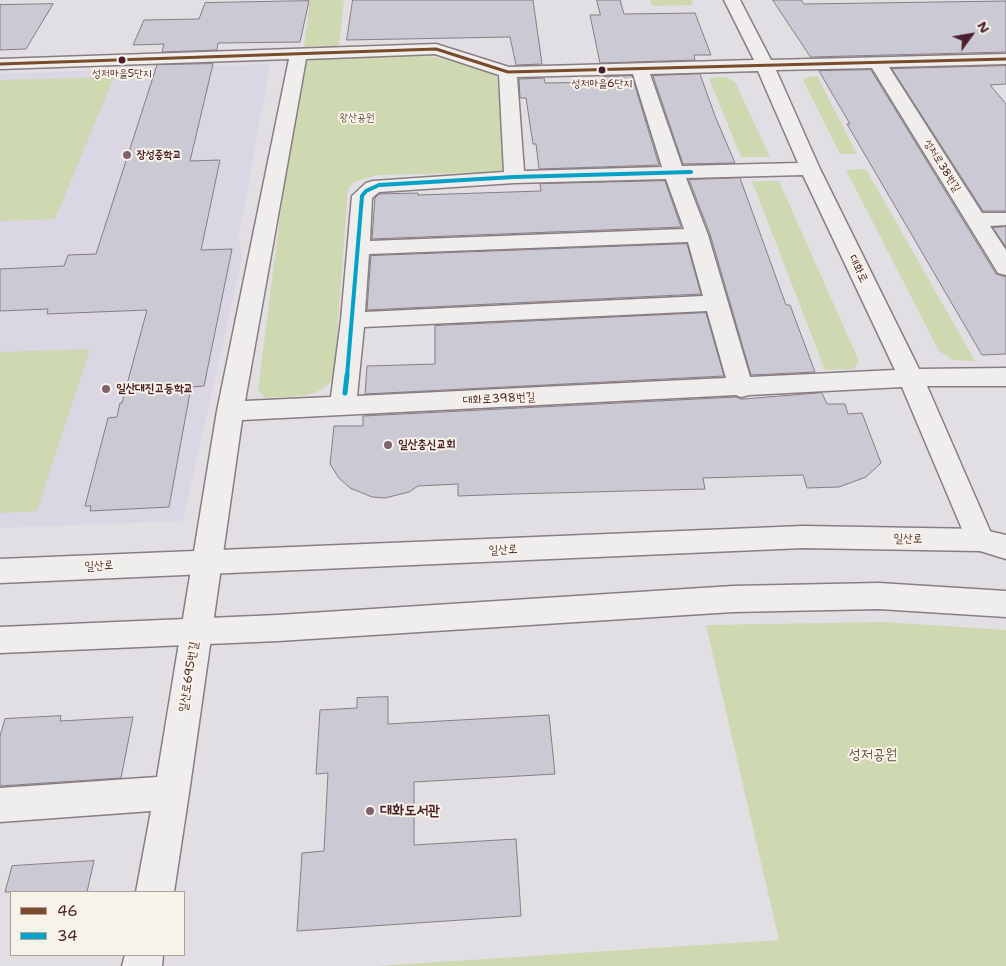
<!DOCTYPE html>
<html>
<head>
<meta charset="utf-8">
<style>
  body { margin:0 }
  #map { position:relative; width:1006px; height:966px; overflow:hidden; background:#e2dfe4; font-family:"Shantell Sans",sans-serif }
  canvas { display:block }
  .legend { position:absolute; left:10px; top:891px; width:175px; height:65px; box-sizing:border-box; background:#f7f3e8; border:1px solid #b29e9c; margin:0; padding:6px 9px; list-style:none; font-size:15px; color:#4a1f2b }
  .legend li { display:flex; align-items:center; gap:10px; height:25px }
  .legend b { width:25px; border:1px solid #b29e9c }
  .north { position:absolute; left:946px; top:10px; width:50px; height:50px; -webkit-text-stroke:4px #f7f3e8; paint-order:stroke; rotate:58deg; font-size:14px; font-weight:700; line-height:20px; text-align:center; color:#4a1f2b }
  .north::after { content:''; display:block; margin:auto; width:18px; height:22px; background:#4a1f2b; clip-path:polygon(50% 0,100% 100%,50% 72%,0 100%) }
</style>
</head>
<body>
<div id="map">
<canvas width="1006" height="966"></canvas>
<ul class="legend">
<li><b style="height:6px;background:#7a4b2a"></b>46</li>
<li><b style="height:6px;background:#04a2c6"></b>34</li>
</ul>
<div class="north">N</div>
</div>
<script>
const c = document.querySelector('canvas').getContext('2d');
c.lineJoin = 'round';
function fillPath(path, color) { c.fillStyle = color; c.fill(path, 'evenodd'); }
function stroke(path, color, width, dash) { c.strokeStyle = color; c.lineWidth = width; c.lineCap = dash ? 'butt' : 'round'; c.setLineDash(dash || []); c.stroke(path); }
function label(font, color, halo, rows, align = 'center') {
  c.font = font + ' "Shantell Sans","Poor Story",sans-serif'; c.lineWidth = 4; c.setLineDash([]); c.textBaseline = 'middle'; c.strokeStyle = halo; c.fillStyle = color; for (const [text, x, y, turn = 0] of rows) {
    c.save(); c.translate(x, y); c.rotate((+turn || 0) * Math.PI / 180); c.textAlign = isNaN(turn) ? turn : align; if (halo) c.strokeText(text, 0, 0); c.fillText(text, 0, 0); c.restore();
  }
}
fillPath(new Path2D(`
  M270 64 239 236 242 258 183 521 0 528V74Z`), '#dad6e3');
fillPath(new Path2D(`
  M310 0H344L339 46 304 47Z
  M650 0H691L693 5 652 6Z
  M411 54 453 60 492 74 497 78 504 172 379 175 356 181 348 188 334 377C320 400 289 396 265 398L258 390 299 66 311 60Z
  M817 76 857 154H840L803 80 807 77Z
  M114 77 55 219 0 221V80Z
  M726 77 735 82 770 157H741L709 78Z
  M866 169 975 361 953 360 939 351 846 170Z
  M752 181H779L859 361 854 369 825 370Z
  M90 349 37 511 0 513V352Z
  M883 622 1006 630V966H377L779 940 706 625Z`), '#ced8b1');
const building = new Path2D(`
  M353 0H533L542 64 516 65 510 37 347 40Z
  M597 0H620L624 14 695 13 711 55H694L695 60 600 63 590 15H600Z
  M773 0H801L804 4 1006 1V52L811 57Z
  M309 1 300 42 218 43 217 50 162 52 164 44 133 45 144 20 199 19 205 3Z
  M53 4 26 49 0 50V5Z
  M213 64 190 161 220 160 201 250 232 249 204 386 191 387 169 507 90 511 91 506H85L108 418 117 417 120 403H122L147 310 47 314 48 309 0 311V269L64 266 68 255 96 254 157 65Z
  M1006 66V84L990 85 1006 104V211H983L892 69Z
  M871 70 996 274 1006 277V354L982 355 847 124H850L819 71Z
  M700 74 715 116 735 163 683 164 653 76Z
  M632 76 659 165 539 169 536 144H533L526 98H520L519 79 544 78 545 83 604 82 603 77Z
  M740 178 786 305H790L815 372 751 375 710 234 689 180Z
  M665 181 681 227 372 239 375 198 379 194 418 193V195L541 191 540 184Z
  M1006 227V247L993 228Z
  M687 244 701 294 367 310 371 256Z
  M706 313 724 376 365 394 367 366 435 364V326Z
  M822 393 827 404H845L848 414 862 413 881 463 866 477 839 487 807 488 803 475 703 478 705 489 513 494 458 496V484L418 486 409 492 385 498 372 497 350 488 339 478 330 464 334 426H363V416L736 397 741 399Z
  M388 697V724L549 715 555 774 414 782V845L516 839 521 916 297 931 302 853 324 851 328 773 316 774 320 710 357 708V698Z
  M61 716 60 721 133 717 121 778 0 786V736L5 719Z
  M94 861 87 892H5L12 866Z`);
fillPath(building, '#cbc9d4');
stroke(building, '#877d82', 1);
const minor = new Path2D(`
  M724 0H740L771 60 1006 54V64L889 67 982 213H1006V225L990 226 1006 250V275L998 273 995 268 872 68 776 70 820 169 919 369 1006 368V386H927L994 540 990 548 980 551 970 548 902 387 749 395 741 397 736 395 242 420 189 793 174 892H136L151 811 0 822V788L157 777 217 411 289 59 0 69V59L436 44 509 67 754 60ZM435 54 499 75 504 172 373 181 366 183 352 196 341 320 331 397 245 401 306 59ZM758 71 798 163 682 166 650 74ZM633 74 662 167 524 171 517 77ZM803 175 895 370 750 377 708 235 686 178ZM666 179 684 229 370 241 372 198 379 192 514 183ZM688 242 703 296 365 312 369 254ZM707 311 726 378 357 396 364 327Z
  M125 955H163L162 966H122Z`);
const major = new Path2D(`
  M803 526 980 529 1006 535V559L980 551 803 548 0 583V559Z
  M879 583 1006 591V617L879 609 733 612 278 641 0 653V627L278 615 733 586Z`);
stroke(minor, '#877d82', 3);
stroke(major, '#877d82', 3);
fillPath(minor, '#f0eeec');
fillPath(major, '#f0eeec');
stroke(new Path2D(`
  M0 64 436 49 508 72 1006 59`), '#7a4b2a', 3);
stroke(new Path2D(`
  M347 376 362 196 366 191 379 185 514 177 691 172`), '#04a2c6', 4);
stroke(new Path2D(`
  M345 393 347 375`), '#04a2c6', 5);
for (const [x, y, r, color] of [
  [122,60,4.5,"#4a1f2b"],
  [602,70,4.5,"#4a1f2b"],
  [127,155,5,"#7f626c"],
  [106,389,5,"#7f626c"],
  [388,445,5,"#7f626c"],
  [370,811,5,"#7f626c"]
]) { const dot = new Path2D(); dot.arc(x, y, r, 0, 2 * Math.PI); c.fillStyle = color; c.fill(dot); stroke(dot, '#f7f3e8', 2); }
label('11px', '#4a1f2b', '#f7f3e8', [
  ["성저마을5단지",122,74],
  ["성저마을6단지",602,84]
]);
label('11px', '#674c42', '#f7f3e8', [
  ["왕산공원",357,118]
]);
label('bold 11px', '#4a1f2b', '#f7f3e8', [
  ["장성중학교",137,155]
], 'left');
label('11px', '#4a1f2b', '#f7f3e8', [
  ["성저로38번길",942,166,58]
]);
label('12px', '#4a1f2b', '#f7f3e8', [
  ["대화로",858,269,64],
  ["대화로398번길",499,399,-3],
  ["일산로",908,539,1],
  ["일산로",503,550,-2],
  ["일산로",99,566,-3],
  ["일산로695번길",189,677,-81]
]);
label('bold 12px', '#4a1f2b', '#f7f3e8', [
  ["일산대진고등학교",116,389],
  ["일산충신교회",398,445]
], 'left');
label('15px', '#674c42', '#f7f3e8', [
  ["성저공원",873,755]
]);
label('bold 15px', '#4a1f2b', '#f7f3e8', [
  ["대화도서관",380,811]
], 'left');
</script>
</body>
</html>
